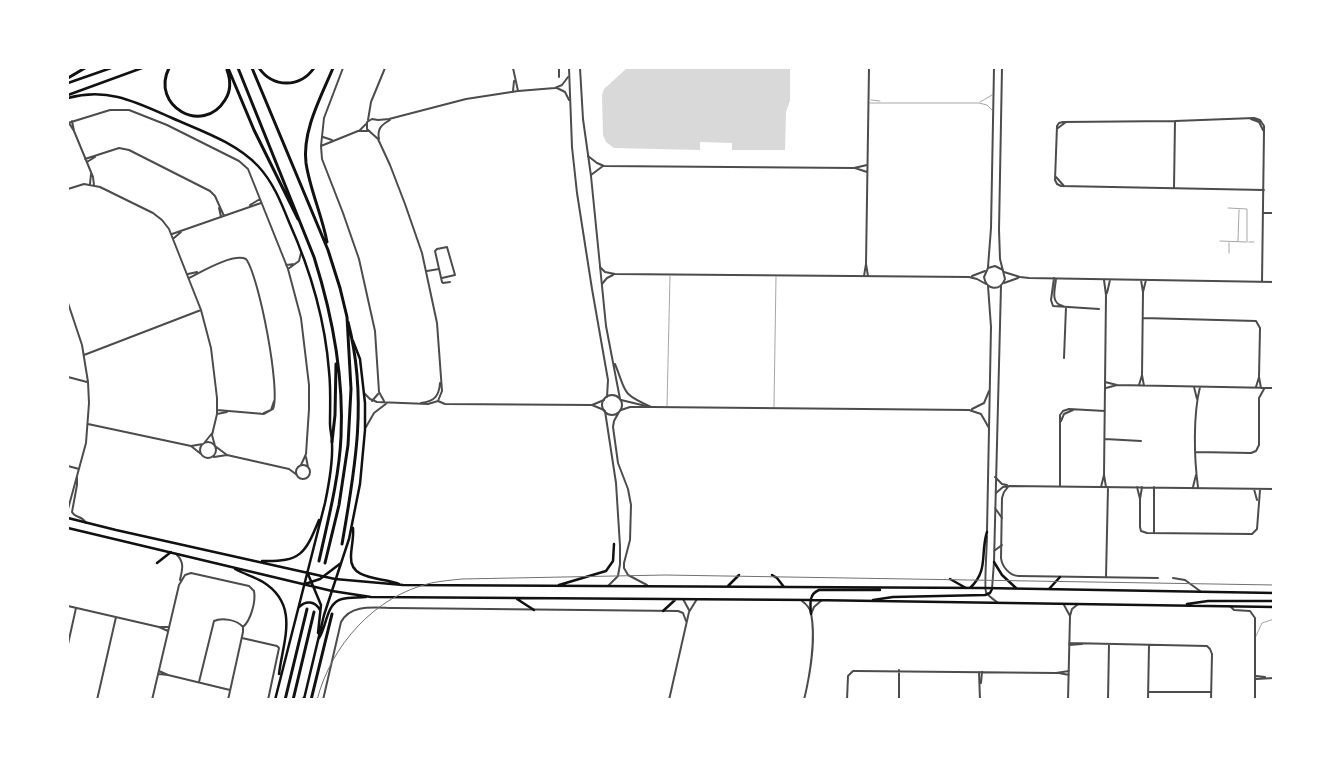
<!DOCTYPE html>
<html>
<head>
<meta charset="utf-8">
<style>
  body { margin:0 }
  #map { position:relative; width:1341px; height:767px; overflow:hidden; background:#fff; font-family:"Times New Roman",serif }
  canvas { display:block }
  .frame { position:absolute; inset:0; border:69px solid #fff; pointer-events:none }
</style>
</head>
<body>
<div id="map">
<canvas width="1341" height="767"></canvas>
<div class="frame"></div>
</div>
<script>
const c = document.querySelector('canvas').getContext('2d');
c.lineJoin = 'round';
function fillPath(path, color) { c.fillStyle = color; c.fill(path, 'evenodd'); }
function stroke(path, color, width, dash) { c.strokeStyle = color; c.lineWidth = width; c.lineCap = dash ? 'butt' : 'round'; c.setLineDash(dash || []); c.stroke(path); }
fillPath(new Path2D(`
  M627 68H790V101L786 112 785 150H732V143L700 142V150L614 148 606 142 603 135 602 95 604 89Z`), '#d9d9d9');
stroke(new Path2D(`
  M871 100 880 101
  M980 102 992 95
  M870 103H979L987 105 992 110
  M1228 208 1247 209V242
  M1220 241 1246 242
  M1238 241 1239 210
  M1249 242H1254
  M1229 253V243
  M667 406 670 276
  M774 407 776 277
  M1256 636 1262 623 1274 619`), '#4c4c4c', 0.5);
stroke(new Path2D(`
  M343 68 324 118 321 146 322 159 343 213 359 259 375 331 379 392 384 401
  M513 68 518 91
  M559 68V77
  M557 88 565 92 569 100
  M513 91 514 81
  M1251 119 1259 122 1263 130
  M368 120 371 102 385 68
  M72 121 74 131 93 177 94 185
  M68 123 110 110H129L167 125 239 161 248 169 288 269 301 318 309 385V409L306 454 301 465
  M69 123 74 131
  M1058 128 1066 122
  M359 131 366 124
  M323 137 332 140
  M379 139C377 129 381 125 390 120
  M321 146 358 131H368
  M588 156 597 163 604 166 854 168 867 165
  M85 159 119 148 129 150 210 191 215 196 224 216
  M87 162 95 157
  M855 168 867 172
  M591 175 603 166
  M1056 177 1064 186
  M90 184 91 174
  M1174 188 1175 121
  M68 189 84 184 100 187 153 213 162 220 169 229 201 310 211 348 217 398V414L212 435 215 446
  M250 205 260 199
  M219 208 221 217
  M1263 213H1274
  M172 234 261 203
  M174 238 181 232
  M286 265 295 264
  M600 267 605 272 615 274 969 277 977 279 986 284
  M288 269 299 261 301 253
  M427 271 439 269
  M1004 272 1020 277 1029 278 1274 282
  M188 274 197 272
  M864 276 866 264
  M868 276 866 264 869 68
  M972 276 985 271
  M189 278C201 272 233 253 246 259 259 276 281 391 273 409L264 414 217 410
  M442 278 455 275 447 247 437 249 435 251 442 282 443 283 450 282
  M1054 278 1051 300 1053 306 1099 309
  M1056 279C1055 290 1050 303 1063 306
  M1104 280 1106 295 1104 475 1106 487
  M1141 280 1143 292 1142 375 1144 386
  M1262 282 1264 131V126L1260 120 1254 118 1175 121 1063 122 1059 123 1057 126 1055 180 1057 184 1061 186 1264 190
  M1004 283 1018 278
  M602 284 607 278 613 275
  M1143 292 1146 280
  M1107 293 1110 280
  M68 303 82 345 88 382 89 403 86 443 68 509
  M1143 318 1256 321 1260 328 1259 377 1261 388
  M84 355 201 310
  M1064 358 1066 307
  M68 377 87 382
  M1105 382 1117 385
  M1139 385 1142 375
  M1194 387 1197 399
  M1256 387 1259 377
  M1106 388 1117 385 1274 388
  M364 393 370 399 377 402 428 404 438 401 442 391 437 323 422 253 405 204 390 165 378 139 367 129V122L372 119 378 120 389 119 466 99 518 91 555 88 562 85 568 77
  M621 400 646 406
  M372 401 378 394
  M438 401 445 404 592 405 604 410
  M421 403C435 401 439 396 440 383
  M592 405 604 400
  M972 409 984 403 989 391
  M621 410 630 407H652L969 410 981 414 989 428
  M264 413 271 410 274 401
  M217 414 227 412
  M1061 421 1064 414 1073 410
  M88 424 191 446 203 444
  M366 427 374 413 387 403
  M1105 439 1141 441
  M200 450a8 8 0 1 1 16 0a8 8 0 1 1-16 0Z
  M205 442 213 432
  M191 446 201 454
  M215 446 227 455 289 469 297 475
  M1196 452 1251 453 1256 451 1259 445V398L1264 389
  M214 457 227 455
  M306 457 308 467
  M296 472a7 7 0 1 1 14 0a7 7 0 1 1-14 0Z
  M68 466 79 469
  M77 477V485L72 512C75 518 83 516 86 523
  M995 477 1002 484 1007 485
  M1060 486V415L1063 411 1069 409 1105 411
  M1008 487 1004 492 1002 498 1001 558C1002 567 1010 576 1019 576L1158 578
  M1101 487 1104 475
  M1137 487 1140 499
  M1142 487 1140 499V527L1141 531 1147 533 1252 534 1257 529 1260 490
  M1193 487 1196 475
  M1198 487C1194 458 1193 415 1200 387
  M1254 489 1257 500
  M996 493 1003 487 1010 486 1274 489
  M1154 533V487
  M177 555C185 563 182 570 180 580
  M1106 577 1108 487
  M1173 578 1185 580 1200 591
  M179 585 185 575 191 573 249 586 254 591C256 601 251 620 243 627V632L228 700
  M1064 605 1070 616
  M68 606 159 627 168 631
  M1230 606 1234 610 1250 611 1255 618V700
  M159 627H169
  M242 638 277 646 279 648 268 700
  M1069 643 1207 646 1210 649 1212 654 1211 700
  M68 644 76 608
  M1069 645 1082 644
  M159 671 168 675
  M979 672 980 700
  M1059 673 1069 675
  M159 674 168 675 230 690
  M1256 676 1265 677
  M1256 679 1274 678
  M199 682 214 621C222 617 237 620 243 627
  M981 683 982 672
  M1148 692H1211
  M97 700 116 617
  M152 700 179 585
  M323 700 341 622C351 603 376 608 394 608L678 611 683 613 686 621
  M847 700 848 676 853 671H856L1056 673 1069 671
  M899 700V670
  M1068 700 1070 616 1072 609 1077 605
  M1108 700 1109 644
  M1148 700 1149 645`), '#4c4c4c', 2);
stroke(new Path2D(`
  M569 68 572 147 577 193 592 289 608 380 607 397
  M580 68 583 119 591 176 606 326 620 399
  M1002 68 999 230 1000 259 1005 279C1000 292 986 290 984 277L988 268 995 266 1003 270
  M988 267 991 228 994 68
  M615 364C627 393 620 393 651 407
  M602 405a10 10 0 1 1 20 0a10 10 0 1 1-20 0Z
  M605 411 616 483 620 546V564L618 576 608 586
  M619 412 614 421 613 427 618 463 628 489 631 505 630 540 624 563V568L628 575 647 585
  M995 508 1002 518
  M987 531 991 327 988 286
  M987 536C987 544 984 589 986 592 988 596 993 599 997 602
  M994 551 1002 545
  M992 589 994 562 1001 286
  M683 599 689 610
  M802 601C806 604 810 608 811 613 816 638 810 675 804 700
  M811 614 814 607 822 600
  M669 700 689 612 697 599`), '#4c4c4c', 2);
stroke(new Path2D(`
  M68 83 111 68
  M68 95 142 68
  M68 98C108 87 136 102 172 118 201 131 235 142 258 166 273 182 281 202 289 222 310 269 325 319 329 371 331 389 330 406 330 424 330 430 332 436 332 443 333 462 329 484 325 503L275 700
  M68 518 116 530 335 579 403 585 984 588 1274 593
  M68 528 332 591 371 597 811 600 1274 607
  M353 528C354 538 351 547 351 557 350 581 383 577 399 584
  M262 561C301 562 305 554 319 520
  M994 562 1002 575 1016 588
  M157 563 171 552
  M235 569C244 574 255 577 263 582 300 605 283 641 279 674
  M308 574 321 605 318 633
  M772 575 777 578 784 587
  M950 579 966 588
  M305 584 320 579 341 563
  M559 585 606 571 613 561 614 544
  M728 586 739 575
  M970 588C989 570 980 554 987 532
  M1049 589 1060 577
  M517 599 534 610
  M873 600 893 597 985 595 990 593 992 589
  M1187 604 1208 601H1274
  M299 607C306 600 315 601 320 610
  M663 611 675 600
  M811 614C810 603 809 594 819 590H880
  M319 638C327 626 326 603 342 599 350 597 359 598 366 597
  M304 699 324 615 349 539 360 484 365 430V403L360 359 353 341`), '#111', 2.5);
stroke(new Path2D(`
  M169 68C150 106 203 136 225 100 231 91 231 81 227 70
  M228 68 254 130 298 219
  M238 68 314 257C332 314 344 377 341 437 339 479 328 520 319 561
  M252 68 328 250 340 288 347 317 351 389 348 445 339 505 325 563
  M259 68C273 88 300 88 314 68
  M68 78 85 68
  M327 242C322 215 310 190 306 163 302 131 321 97 333 68
  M332 442 335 415 336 364
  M342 544C355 470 368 398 348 322
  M285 700 307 609
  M293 700 314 612
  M303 700 304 698
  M311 700 332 614`), '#111', 3);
stroke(new Path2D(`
  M317 700C331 645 375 596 431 583 441 581 452 580 462 579L665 575 1274 585`), '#707070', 1);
</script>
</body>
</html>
